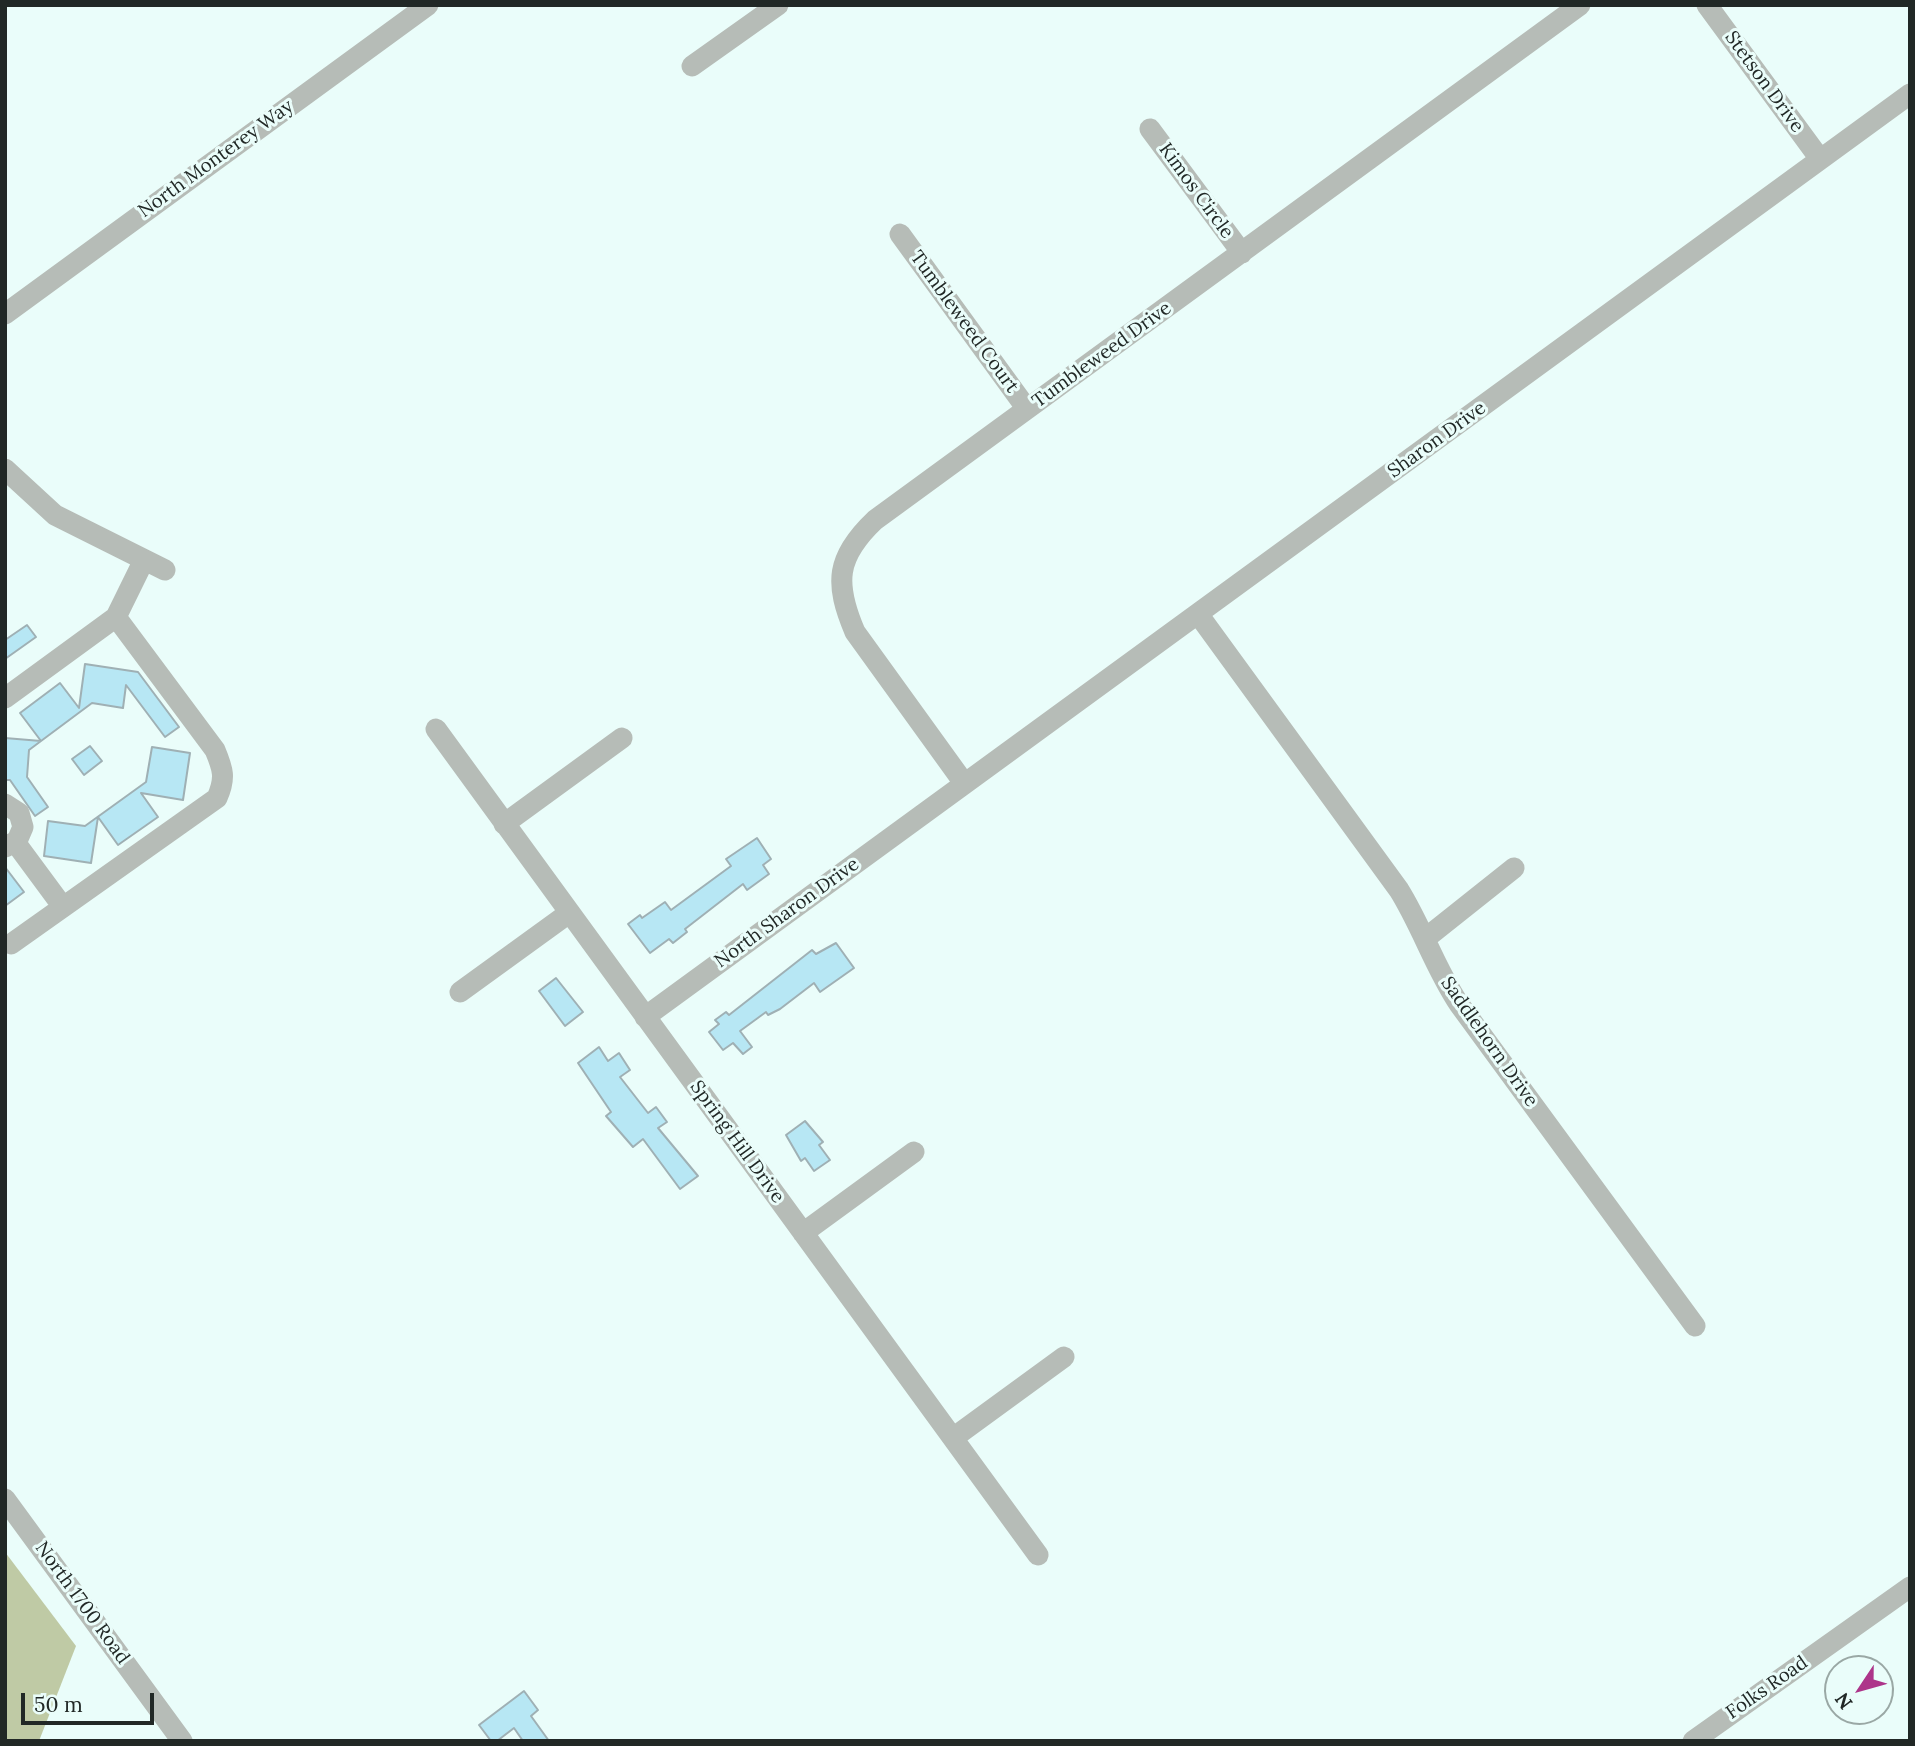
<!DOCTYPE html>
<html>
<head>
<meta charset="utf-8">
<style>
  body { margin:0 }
  #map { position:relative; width:1915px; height:1746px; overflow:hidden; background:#eafdfa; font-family:Lora,serif }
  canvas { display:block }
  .frame { position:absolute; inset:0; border:7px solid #212826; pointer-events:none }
  .north { position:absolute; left:1824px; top:1655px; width:70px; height:70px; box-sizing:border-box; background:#eafdfa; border:2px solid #9aa8a5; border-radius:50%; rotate:234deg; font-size:19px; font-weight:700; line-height:28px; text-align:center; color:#212826 }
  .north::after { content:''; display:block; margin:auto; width:24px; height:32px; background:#ad358a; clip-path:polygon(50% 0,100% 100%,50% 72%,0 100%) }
  .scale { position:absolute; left:21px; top:1693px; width:133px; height:32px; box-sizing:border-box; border:4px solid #212826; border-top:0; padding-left:9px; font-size:21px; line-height:24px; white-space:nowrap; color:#212826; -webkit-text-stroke:5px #eafdfa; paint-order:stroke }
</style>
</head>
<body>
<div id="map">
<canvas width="1915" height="1746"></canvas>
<div class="frame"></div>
<div class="north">N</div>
<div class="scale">50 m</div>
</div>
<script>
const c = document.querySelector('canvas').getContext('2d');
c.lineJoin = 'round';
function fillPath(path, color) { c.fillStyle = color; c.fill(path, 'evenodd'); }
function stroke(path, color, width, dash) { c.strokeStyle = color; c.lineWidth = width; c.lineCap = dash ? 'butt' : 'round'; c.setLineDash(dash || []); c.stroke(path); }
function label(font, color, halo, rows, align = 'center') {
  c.font = font + ' Lora,serif'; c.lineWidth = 6; c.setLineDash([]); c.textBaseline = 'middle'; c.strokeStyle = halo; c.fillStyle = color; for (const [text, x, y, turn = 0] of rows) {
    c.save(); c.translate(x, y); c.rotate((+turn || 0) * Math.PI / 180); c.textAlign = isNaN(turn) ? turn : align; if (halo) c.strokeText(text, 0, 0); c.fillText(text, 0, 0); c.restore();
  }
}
fillPath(new Path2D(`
  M5 1552 76 1646 39 1741H5Z`), '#bfcaa5');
const building = new Path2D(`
  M27 625 36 637 5 659V640Z
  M85 664 138 672 179 727 165 737 126 685 123 708 92 703 41 741 20 713 60 683 79 708Z
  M5 738 41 741 29 750 27 777 48 807 35 816 10 780H5Z
  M90 746 102 761 84 775 72 759Z
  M152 747 190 753 183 800 141 793 158 817 118 845 98 817 91 863 44 856 48 821 85 826 146 782Z
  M757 838 771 859 763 865 769 874 747 890 743 884 685 929 687 932 673 943 669 939 650 953 628 924 640 915 642 918 665 902 671 910 731 866 726 859Z
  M5 867 24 892 5 906Z
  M836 943 854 968 820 992 814 983 780 1009 768 1015 766 1012 740 1031 752 1047 743 1054 733 1043 723 1050 709 1032 719 1024 715 1020 726 1012 729 1015 812 950 816 954Z
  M556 978 583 1012 565 1026 539 991Z
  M599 1047 608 1061 619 1053 630 1070 620 1077 648 1113 656 1107 667 1122 658 1128 698 1176 680 1189 643 1139 633 1147 606 1116 611 1112 578 1063Z
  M805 1121 823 1142 819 1145 830 1160 814 1171 805 1158 801 1161 786 1135Z
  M524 1691 538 1710 531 1716 549 1741H523L514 1728 497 1741H491L479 1725Z`);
fillPath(building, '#b7e7f4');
stroke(building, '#9fb0b4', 2);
stroke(new Path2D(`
  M1707 5 1820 159
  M692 66 778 5
  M1150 129 1242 253
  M900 234 1027 409
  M5 314 428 5
  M5 469 55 515 165 570
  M1198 614 1399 890C1422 927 1435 968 1459 1004L1695 1326
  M5 698 116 617
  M436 729 1038 1555
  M964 783 855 632C834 583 836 557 875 520L1580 5
  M5 804 19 813 23 827 17 841 5 847
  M504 824 622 738
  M15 842 63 907
  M1426 938 1514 868
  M11 944 217 798C226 778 223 769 215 750L116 617 144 560
  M460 992 569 913
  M645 1017 1910 94
  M803 1233 914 1152
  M953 1438 1064 1357
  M5 1499 182 1741
  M1693 1741 1910 1587`), '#b6bcb7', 21);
label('19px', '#212826', '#eafdfa', [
  ["Stetson Drive",1764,82,54],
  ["North Monterey Way",216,159,-36],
  ["Kimos Circle",1196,191,54],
  ["Tumbleweed Court",964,322,54],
  ["Tumbleweed Drive",1102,355,-36],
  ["Sharon Drive",1437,440,-36],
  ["North Sharon Drive",787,913,-36],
  ["Saddlehorn Drive",1489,1042,55],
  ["Spring Hill Drive",737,1142,54],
  ["North 1700 Road",82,1603,54],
  ["Folks Road",1767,1688,-35]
]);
</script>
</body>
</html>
